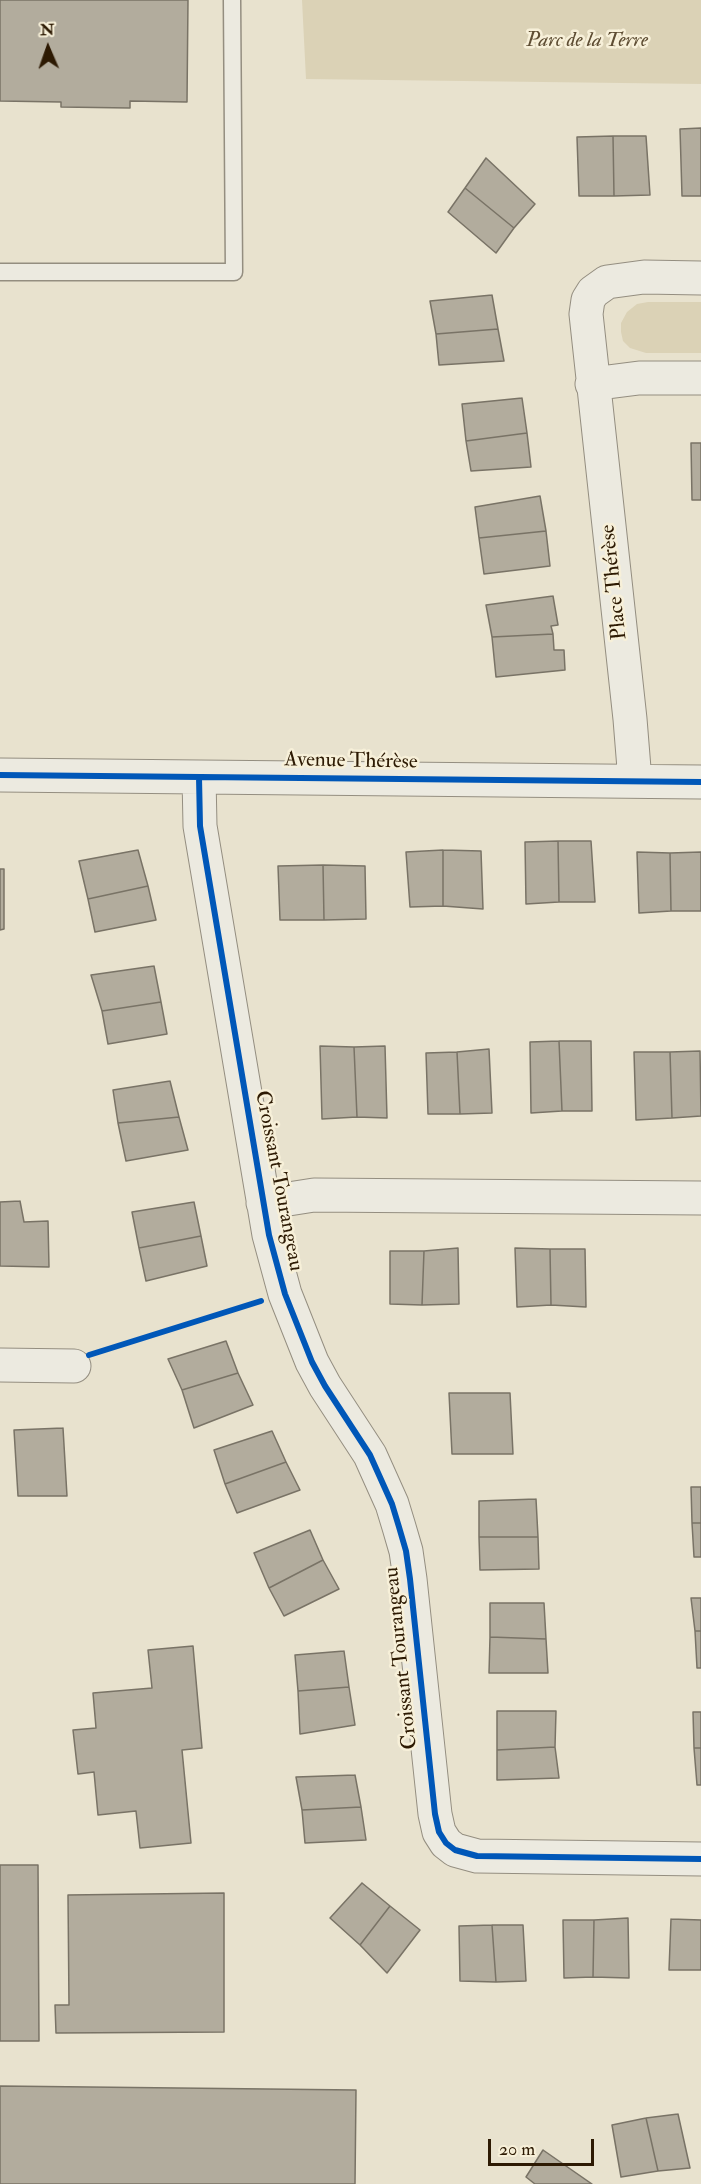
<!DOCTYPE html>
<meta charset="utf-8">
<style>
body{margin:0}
#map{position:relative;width:701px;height:2184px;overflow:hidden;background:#e8e2ce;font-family:"IM FELL Double Pica",serif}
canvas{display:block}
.north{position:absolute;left:18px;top:18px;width:60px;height:60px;-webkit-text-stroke:4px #f7f0d9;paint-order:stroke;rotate:358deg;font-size:16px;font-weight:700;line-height:24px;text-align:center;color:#2d1a03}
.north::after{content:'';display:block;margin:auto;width:21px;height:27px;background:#2d1a03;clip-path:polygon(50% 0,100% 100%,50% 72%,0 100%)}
.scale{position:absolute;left:488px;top:2139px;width:106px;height:27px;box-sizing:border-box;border:3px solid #2d1a03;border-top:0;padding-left:8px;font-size:18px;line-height:21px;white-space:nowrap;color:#2d1a03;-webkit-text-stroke:4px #f7f0d9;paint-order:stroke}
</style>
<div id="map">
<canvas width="701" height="2184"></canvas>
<div class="north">N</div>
<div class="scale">20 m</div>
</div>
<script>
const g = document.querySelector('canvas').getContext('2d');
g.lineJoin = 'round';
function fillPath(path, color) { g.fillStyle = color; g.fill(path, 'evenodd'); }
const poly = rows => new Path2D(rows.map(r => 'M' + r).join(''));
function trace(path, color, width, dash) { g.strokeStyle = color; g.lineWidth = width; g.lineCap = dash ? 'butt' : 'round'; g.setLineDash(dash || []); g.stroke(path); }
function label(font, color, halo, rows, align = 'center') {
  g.font = font + ' "IM FELL Double Pica",serif'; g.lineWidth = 5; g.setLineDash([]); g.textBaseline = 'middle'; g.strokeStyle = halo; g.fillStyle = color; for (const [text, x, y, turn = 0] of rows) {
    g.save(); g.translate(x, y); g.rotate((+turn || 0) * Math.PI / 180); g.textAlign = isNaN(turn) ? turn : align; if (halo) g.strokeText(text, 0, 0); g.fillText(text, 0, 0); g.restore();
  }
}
const green = poly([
 [302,0,701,0,701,84,306,79],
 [648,302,701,302,701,353,646,353,630,348,623,341,621,332,621,323,627,312,637,304]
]);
const building = poly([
 [0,0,188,0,187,102,130,101,130,108,61,107,61,102,0,101,0,0],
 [701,128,701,196,682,196,680,129,701,128],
 [613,136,614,196,579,196,577,137,613,136],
 [613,136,646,136,650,195,614,196,613,136],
 [486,158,535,204,514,228,465,188,486,158],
 [465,188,514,228,496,253,448,212,465,188],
 [492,295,498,329,436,334,430,301,492,295],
 [498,329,504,361,439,365,436,334,498,329],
 [522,398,527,433,466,441,462,404,522,398],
 [527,433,531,467,471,471,466,441,527,433],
 [691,443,701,443,701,500,692,500,691,443],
 [540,496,546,531,479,538,475,507,540,496],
 [546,531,550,566,484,574,479,538,546,531],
 [553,596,558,625,551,626,553,634,492,637,486,605,553,596],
 [553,634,554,650,564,650,565,670,496,677,492,637,553,634],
 [558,841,559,902,526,904,525,842,558,841],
 [558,841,591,841,595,902,559,902,558,841],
 [138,850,148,886,88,899,79,861,138,850],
 [443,850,443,906,410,907,406,852,443,850],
 [443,850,481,851,483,909,443,906,443,850],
 [637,852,670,853,671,911,639,913,637,852],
 [701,852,701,911,671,911,670,853,701,852],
 [323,865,324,920,280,920,278,866,323,865],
 [323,865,365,866,366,919,324,920,323,865],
 [0,869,4,869,4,929,0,930,0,869],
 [148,886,156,920,95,932,88,899,148,886],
 [154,966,161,1002,102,1011,91,975,154,966],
 [161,1002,167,1034,108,1044,102,1011,161,1002],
 [559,1041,562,1111,531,1113,530,1042,559,1041],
 [559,1041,591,1041,592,1111,562,1111,559,1041],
 [320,1046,354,1047,357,1117,322,1119,320,1046],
 [385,1046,387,1118,357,1117,354,1047,385,1046],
 [489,1049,492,1113,460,1114,457,1052,489,1049],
 [700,1051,701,1116,672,1118,670,1052,700,1051],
 [457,1052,460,1114,428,1114,426,1053,457,1052],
 [634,1052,670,1052,672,1118,636,1120,634,1052],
 [170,1081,179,1117,118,1123,113,1090,170,1081],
 [179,1117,188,1150,126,1161,118,1123,179,1117],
 [20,1201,24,1222,48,1221,49,1267,0,1266,0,1202,20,1201],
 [194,1202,201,1236,139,1248,132,1212,194,1202],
 [201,1236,207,1266,146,1281,139,1248,201,1236],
 [458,1248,459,1304,422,1305,424,1251,458,1248],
 [515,1248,550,1249,551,1305,517,1307,515,1248],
 [550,1249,585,1249,586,1307,551,1305,550,1249],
 [390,1251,424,1251,422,1305,390,1304,390,1251],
 [226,1341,238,1373,182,1390,168,1359,226,1341],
 [238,1373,253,1405,194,1428,182,1390,238,1373],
 [449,1393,510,1393,513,1454,452,1454,449,1393],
 [63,1428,67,1496,18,1496,14,1430,63,1428],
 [272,1431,286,1462,225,1484,214,1450,272,1431],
 [286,1462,300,1490,237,1513,225,1484,286,1462],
 [691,1487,701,1487,701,1523,692,1523,691,1487],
 [536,1499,538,1537,479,1537,479,1501,536,1499],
 [692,1523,701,1523,701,1557,694,1557,692,1523],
 [310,1530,323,1560,269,1588,254,1553,310,1530],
 [479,1537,538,1537,539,1569,480,1570,479,1537],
 [323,1560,339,1589,284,1616,269,1588,323,1560],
 [691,1598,701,1598,701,1631,695,1631,691,1598],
 [490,1603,544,1603,546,1639,490,1637,490,1603],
 [695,1631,701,1631,701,1668,697,1668,695,1631],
 [490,1637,546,1639,548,1673,489,1673,490,1637],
 [193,1646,202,1748,182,1750,191,1843,140,1848,136,1811,98,1815,94,1772,78,1774,73,1730,96,1728,93,1693,152,1688,148,1650,193,1646],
 [344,1651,349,1687,298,1691,295,1655,344,1651],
 [349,1687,355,1725,300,1734,298,1691,349,1687],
 [497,1711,556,1711,555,1747,497,1750,497,1711],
 [693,1712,701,1712,701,1748,694,1748,693,1712],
 [555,1747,559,1778,497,1780,497,1750,555,1747],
 [694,1748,701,1748,701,1785,697,1785,694,1748],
 [355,1775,361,1807,302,1810,296,1777,355,1775],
 [361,1807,366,1840,305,1843,302,1810,361,1807],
 [0,1865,38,1865,39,2041,0,2041,0,1865],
 [362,1883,390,1906,360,1945,330,1918,362,1883],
 [224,1893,224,2032,56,2033,55,2005,69,2005,68,1895,224,1893],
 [390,1906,420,1930,387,1973,360,1945,390,1906],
 [628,1918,629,1978,593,1977,594,1920,628,1918],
 [671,1919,701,1920,701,1970,669,1970,671,1919],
 [563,1920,594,1920,593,1977,564,1978,563,1920],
 [492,1925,496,1982,460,1981,459,1926,492,1925],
 [492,1925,523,1925,526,1981,496,1982,492,1925],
 [0,2086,356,2090,355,2184,0,2184,0,2086],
 [678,2114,690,2168,658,2171,646,2118,678,2114],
 [646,2118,658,2171,621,2177,612,2125,646,2118],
 [543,2150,592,2184,535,2184,526,2177,543,2150]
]);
const service = poly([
 [0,272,234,272,232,0]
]);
const minor = poly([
 [592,384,639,378,701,378],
 [0,775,701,782],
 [199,777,200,826,269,1235,285,1294,312,1362,325,1386,370,1455,392,1504,399,1527,406,1551,410,1579,435,1814,439,1832,446,1843,455,1850,477,1856,701,1859],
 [635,781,630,719,586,314,588,300,593,292,607,282,644,277,701,278],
 [263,1203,314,1195,701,1198],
 [0,1365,74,1366]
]);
const cycleway = poly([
 [0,775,701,782],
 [199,777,200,826,269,1235,285,1294,312,1362,325,1386,370,1455,392,1504,399,1527,406,1551,410,1579,435,1814,439,1832,446,1843,455,1850,477,1856,701,1859],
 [89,1355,261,1301]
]);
const parkNames = [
 ["Parc de la Terre",587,41]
];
const streetNames = [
 ["Place Thérèse",615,582,-96],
 ["Avenue Thérèse",351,762,1],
 ["Croissant Tourangeau",278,1181,79],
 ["Croissant Tourangeau",402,1658,-96]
];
fillPath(green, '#dbd2b6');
fillPath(building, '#b2ac9d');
trace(building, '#797366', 1.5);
trace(service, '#948e80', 19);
trace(minor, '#948e80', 35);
trace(service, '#eceae0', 16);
trace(minor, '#eceae0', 33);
trace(cycleway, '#0057b8', 6);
label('italic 21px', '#5e4d33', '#f7f0d9', parkNames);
label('21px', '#2d1a03', '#f7f0d9', streetNames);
</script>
